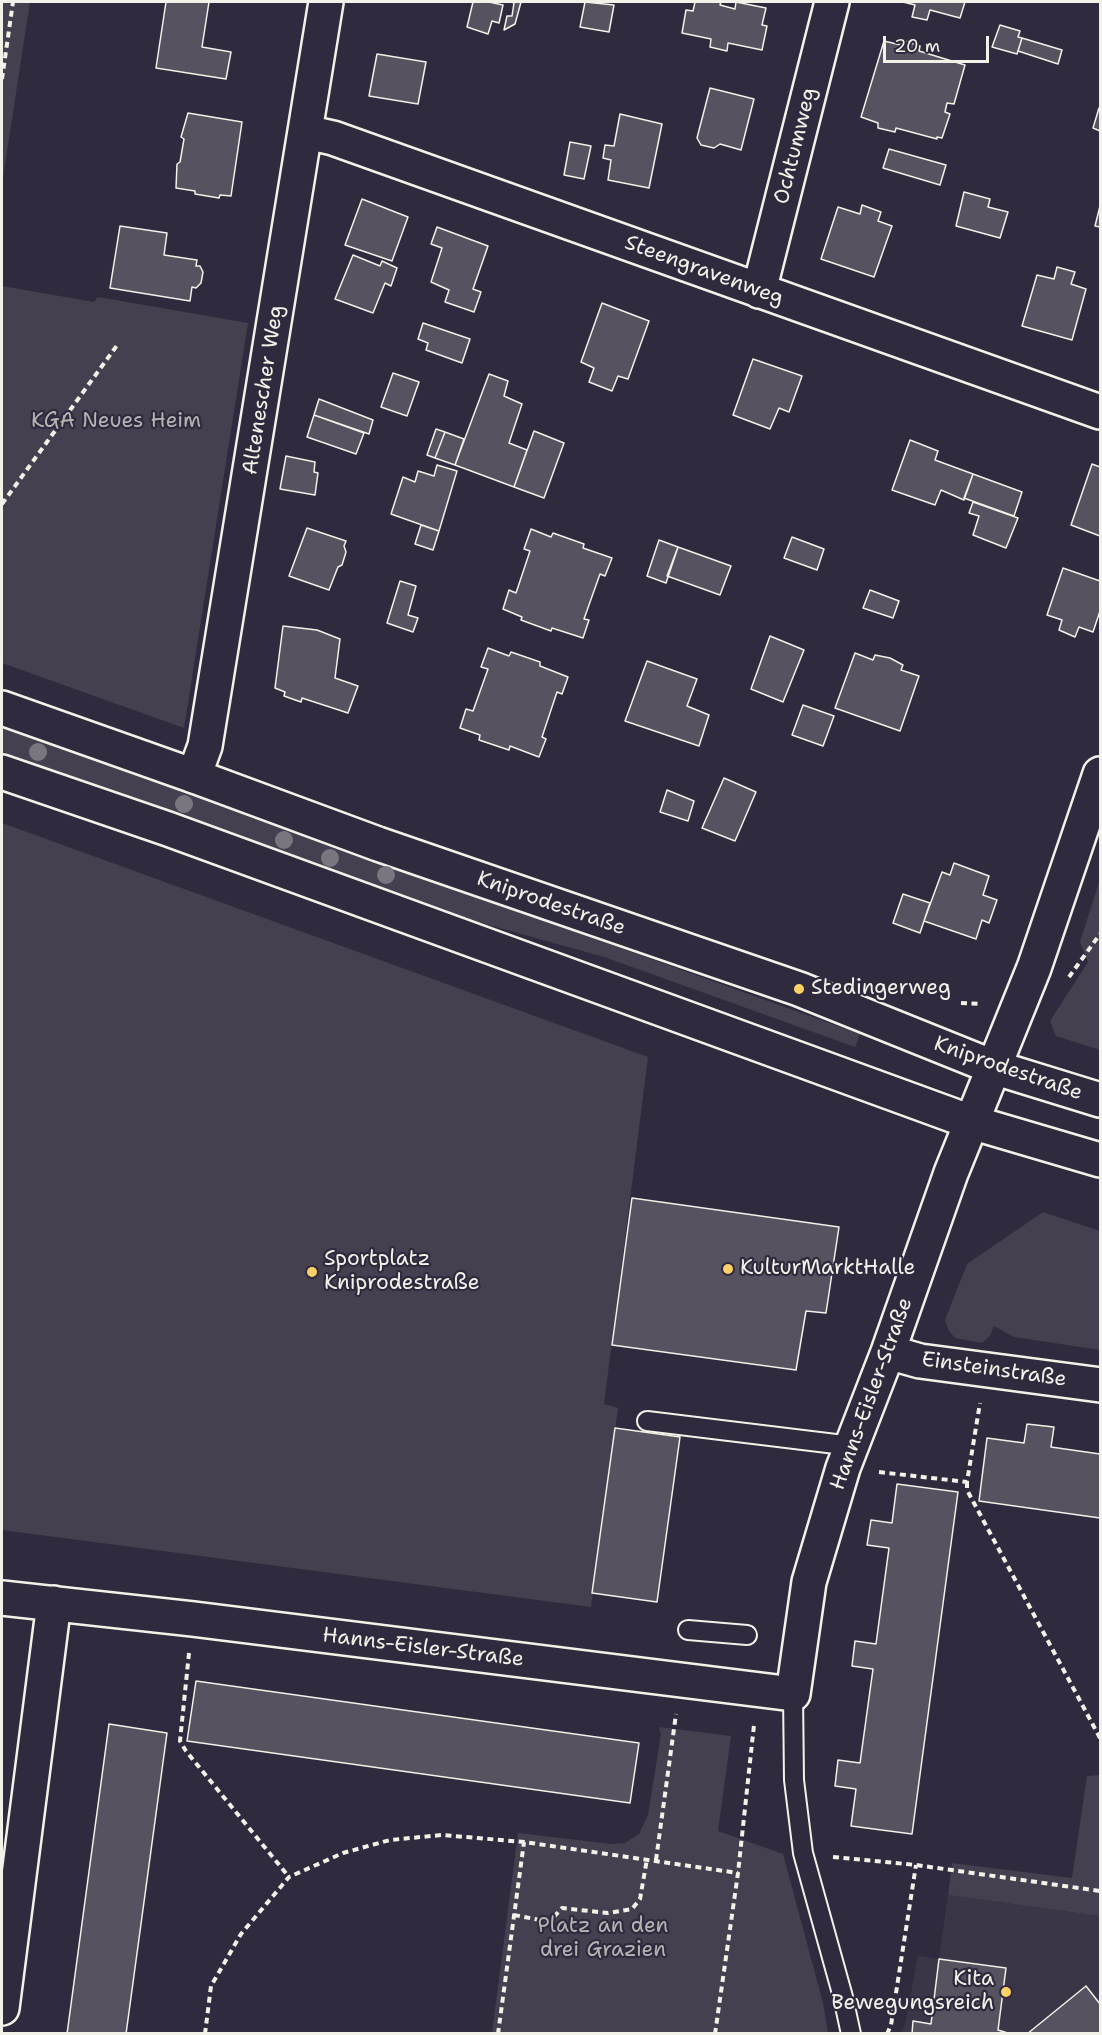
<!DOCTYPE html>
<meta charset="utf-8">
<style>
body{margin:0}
#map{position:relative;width:1102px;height:2035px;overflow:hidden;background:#2f2a3d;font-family:"Shantell Sans",sans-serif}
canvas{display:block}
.frame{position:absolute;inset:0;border:3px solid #f4f1e8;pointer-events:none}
.scale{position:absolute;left:883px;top:36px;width:106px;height:27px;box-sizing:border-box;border:3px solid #f4f1e8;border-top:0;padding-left:8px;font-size:18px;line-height:21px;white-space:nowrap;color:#f4f1e8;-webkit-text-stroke:4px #2f2a3d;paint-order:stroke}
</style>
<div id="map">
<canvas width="1102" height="2035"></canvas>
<div class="frame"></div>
<div class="scale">20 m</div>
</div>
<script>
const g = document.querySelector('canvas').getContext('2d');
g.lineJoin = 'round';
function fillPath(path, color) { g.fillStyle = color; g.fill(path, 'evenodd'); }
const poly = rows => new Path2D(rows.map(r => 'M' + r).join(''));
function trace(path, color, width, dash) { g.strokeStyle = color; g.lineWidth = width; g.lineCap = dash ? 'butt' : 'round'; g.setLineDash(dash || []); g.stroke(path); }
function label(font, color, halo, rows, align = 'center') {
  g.font = font + ' "Shantell Sans",sans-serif'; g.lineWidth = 4.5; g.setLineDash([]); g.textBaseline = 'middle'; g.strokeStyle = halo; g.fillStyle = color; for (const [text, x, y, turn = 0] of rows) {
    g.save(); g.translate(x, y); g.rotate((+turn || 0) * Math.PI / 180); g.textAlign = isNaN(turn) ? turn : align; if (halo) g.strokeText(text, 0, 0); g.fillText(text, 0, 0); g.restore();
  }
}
const built = poly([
 [948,1895,1100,1916,1100,2033,900,2034,905,2025,918,1956,939,1959]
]);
const green = poly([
 [2,2,30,2,2,184],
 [2,286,94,302,98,297,248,323,184,728,2,663],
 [2,726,860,1034,855,1047,604,957,424,907,357,884,2,755],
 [2,823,648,1057,604,1404,618,1408,591,1607,2,1530],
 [1100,879,1100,1050,1056,1036,1050,1021,1088,962,1080,942],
 [1043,1212,1100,1231,1100,1350,1014,1337,994,1326,990,1336,982,1343,955,1338,949,1331,945,1320,967,1264],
 [659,1727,731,1736,718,1831,783,1854,823,2003,828,2033,492,2033,518,1833,611,1844,625,1843,639,1834,648,1815,661,1734],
 [1100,1775,1100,1916,948,1895,952,1863,1072,1878,1087,1776]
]);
const building = poly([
 [166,2,209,2,202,47,231,52,226,79,156,68,166,2],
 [473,2,489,2,503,5,499,23,492,21,488,34,467,27,473,2],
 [511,2,521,2,515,24,504,30,507,16,512,16,514,3,511,2],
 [585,2,614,5,609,32,580,27,585,2],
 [695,2,721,2,720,5,735,9,736,2,766,8,762,25,767,26,762,50,728,43,727,51,710,47,711,39,682,33,686,10,693,11,695,2],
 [903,2,965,2,960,18,930,10,927,20,912,17,915,5,903,2],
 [1000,25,1020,31,1018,37,1022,38,1017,54,992,47,1000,25],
 [1022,38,1062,50,1058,64,1018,51,1022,38],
 [902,40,920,46,919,51,965,65,954,104,947,103,945,112,950,114,942,138,937,137,937,139,896,128,895,132,878,128,878,123,861,117,884,41,901,45,902,40],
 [377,54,426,62,418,104,369,96,377,54],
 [710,88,754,99,741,150,720,144,714,148,701,145,697,138,710,88],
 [1099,108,1100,108,1100,131,1093,128,1099,108],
 [188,113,242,122,231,196,220,195,219,198,195,194,195,191,176,188,177,164,180,162,184,139,181,137,188,113],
 [620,114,662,124,649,188,608,180,611,160,603,158,605,145,614,146,620,114],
 [570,142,591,146,584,179,564,175,570,142],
 [889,149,946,165,940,185,883,168,889,149],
 [964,192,990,199,988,207,1008,212,1000,238,956,226,964,192],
 [362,199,408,217,392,261,345,245,362,199],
 [862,205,881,212,878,221,892,226,874,277,821,259,838,207,860,214,862,205],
 [1100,206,1100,227,1095,226,1100,206],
 [120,226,167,233,164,255,197,260,196,266,200,266,203,272,201,283,196,288,192,287,190,301,110,288,120,226],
 [437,227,488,246,473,289,481,292,474,312,445,302,449,290,431,282,442,248,431,244,437,227],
 [353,255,380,266,382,261,397,268,391,286,385,283,373,313,335,299,353,255],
 [1057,267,1075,272,1071,284,1086,289,1072,340,1022,326,1037,275,1054,279,1057,267],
 [602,303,649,321,628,379,618,376,612,391,589,382,594,368,581,362,602,303],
 [423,323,470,339,462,363,426,350,428,343,418,339,423,323],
 [753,359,802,376,789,412,779,408,770,429,733,415,753,359],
 [393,373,419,382,407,416,381,407,393,373],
 [489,374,508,381,504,396,522,404,509,443,527,450,514,487,455,465,489,374],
 [319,399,373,420,369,434,314,415,319,399],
 [314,415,364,433,356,454,307,437,314,415],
 [436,429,445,432,435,458,427,455,436,429],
 [534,431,564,443,544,498,514,487,534,431],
 [445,432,464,439,455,465,435,458,445,432],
 [910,440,938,451,935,460,973,474,964,500,941,490,935,505,892,490,910,440],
 [286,456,315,462,314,472,318,473,315,495,280,489,286,456],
 [1092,464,1100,467,1100,536,1071,525,1092,464],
 [437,465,457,471,439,531,391,514,403,477,415,482,418,471,434,476,437,465],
 [973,474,1022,492,1014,516,964,498,973,474],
 [973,502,1018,518,1006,548,973,535,979,516,969,513,973,502],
 [421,525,439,531,433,550,415,544,421,525],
 [307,528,346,541,344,546,346,552,342,565,338,567,329,590,289,576,307,528],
 [531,529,551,537,553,533,584,544,583,548,612,558,605,576,600,574,584,619,589,620,583,638,552,628,551,631,521,620,522,617,503,609,509,590,516,593,530,551,524,549,531,529],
 [792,537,824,549,817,570,784,558,792,537],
 [659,540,678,547,666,583,647,576,659,540],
 [678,547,731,566,720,595,667,576,678,547],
 [1063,568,1100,581,1100,611,1093,632,1079,627,1075,637,1059,630,1062,620,1047,615,1063,568],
 [400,581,416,586,408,615,418,618,413,632,387,623,400,581],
 [870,590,899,601,893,618,863,608,870,590],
 [283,626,317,630,340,639,335,678,358,686,348,713,302,698,301,702,284,696,285,692,275,688,283,626],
 [770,636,804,650,783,702,751,689,770,636],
 [488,648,509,656,511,652,540,662,540,666,568,677,562,694,557,692,542,737,546,739,539,757,510,746,509,750,479,740,480,735,460,728,466,709,473,711,488,669,481,667,488,648],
 [855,653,873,660,875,655,890,658,903,665,901,670,919,676,900,731,835,708,855,653],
 [647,661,697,679,687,706,709,715,699,746,625,721,647,661],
 [803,705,834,716,823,746,792,735,803,705],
 [724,778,756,792,735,841,702,828,724,778],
 [667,790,694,801,688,821,660,812,667,790],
 [954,863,989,876,983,895,997,900,989,923,982,920,976,939,924,921,942,872,950,875,954,863],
 [903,894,930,903,920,933,893,923,903,894],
 [632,1198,839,1227,826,1313,806,1311,796,1370,612,1345,632,1198],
 [1027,1424,1054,1427,1051,1447,1100,1454,1100,1518,979,1501,987,1438,1024,1443,1027,1424],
 [615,1428,680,1437,657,1602,592,1593,615,1428],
 [897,1484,958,1492,912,1834,851,1826,856,1789,835,1786,838,1760,860,1763,873,1669,852,1666,855,1641,876,1644,889,1548,867,1545,871,1520,892,1523,897,1484],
 [196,1681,639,1743,630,1803,187,1741,196,1681],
 [109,1724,167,1733,126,2034,67,2034,109,1724],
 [939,1959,1006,1968,998,2030,1011,2034,912,2034,913,2021,931,2024,939,1959],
 [1086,1986,1100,2004,1100,2034,1027,2034,1086,1986]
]);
const path = poly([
 [2,79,13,2],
 [2,504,118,344],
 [1069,977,1100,934],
 [961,1003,981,1004],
 [879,1472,967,1482,980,1403],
 [967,1482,967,1490,1100,1738],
 [189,1653,180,1741,186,1751,289,1877],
 [833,1857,916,1865,1100,1891],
 [656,1860,676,1714],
 [514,1915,545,1921,552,1919,562,1908,608,1913,632,1909,640,1899,647,1859],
 [205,2034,211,1986,241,1934,289,1877,343,1853,390,1840,442,1835,524,1842,738,1873],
 [498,2034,524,1842],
 [715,2034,738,1873,754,1725],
 [887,2034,891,2025,916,1865]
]);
const service = poly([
 [647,1421,852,1446],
 [688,1630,747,1635],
 [793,1694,794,1780,803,1853,843,1997,851,2034]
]);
const minor = poly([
 [306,132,333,138,1100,412],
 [759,291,832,2],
 [194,776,205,746,326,2],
 [888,1352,920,1361,1100,1385],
 [2,1598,193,1619,793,1694,809,1582,843,1468,888,1352,951,1173,1034,968,1100,774],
 [2,2008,54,1603]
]);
const secondary = poly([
 [2,708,194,776,378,844,799,989,993,1067,1100,1100],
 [2,772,168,829,971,1122,1100,1160]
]);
const trees = [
 [38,752],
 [184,804],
 [284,840],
 [330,858],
 [386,875]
];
const markers = [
 [799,989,6,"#ffd166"],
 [728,1269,6,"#ffd166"],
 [312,1272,6,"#ffd166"],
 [1006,1992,6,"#ffd166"]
];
const streetNames = [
 ["Ochtumweg",796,146,-76],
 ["Steengravenweg",704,271,20],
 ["Altenescher Weg",264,390,-81],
 ["Kniprodestraße",551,904,19],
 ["Kniprodestraße",1008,1069,19],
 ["Einsteinstraße",994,1370,8],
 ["Hanns-Eisler-Straße",872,1394,-70],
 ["Hanns-Eisler-Straße",423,1648,7]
];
const parkNames = [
 ["KGA Neues Heim",116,422],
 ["Platz an den",603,1927],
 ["drei Grazien",603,1951]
];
const poiNames = [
 ["Stedingerweg",811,989],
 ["Sportplatz",324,1260],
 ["Kniprodestraße",324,1284],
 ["KulturMarktHalle",740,1269],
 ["Kita",994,1980,"right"],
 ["Bewegungsreich",994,2004,"right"]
];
fillPath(built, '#3b3647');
fillPath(green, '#454050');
fillPath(building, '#56525f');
trace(building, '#f4f1e8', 1.5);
trace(service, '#f4f1e8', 22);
trace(minor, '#f4f1e8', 38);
trace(secondary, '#f4f1e8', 38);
trace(path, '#f4f1e8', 4, [6, 4.5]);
trace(service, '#2f2a3d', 18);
trace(minor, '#2f2a3d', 33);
trace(secondary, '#2f2a3d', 33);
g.fillStyle = '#7a757e';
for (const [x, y] of trees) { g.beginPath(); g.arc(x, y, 9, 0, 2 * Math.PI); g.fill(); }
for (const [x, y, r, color] of markers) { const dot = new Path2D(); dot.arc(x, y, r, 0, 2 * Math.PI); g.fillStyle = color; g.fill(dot); trace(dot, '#2f2a3d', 2); }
label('21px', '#f4f1e8', '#2f2a3d', streetNames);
label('21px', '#b7b3b3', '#2f2a3d', parkNames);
label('21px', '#f4f1e8', '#2f2a3d', poiNames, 'left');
</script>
